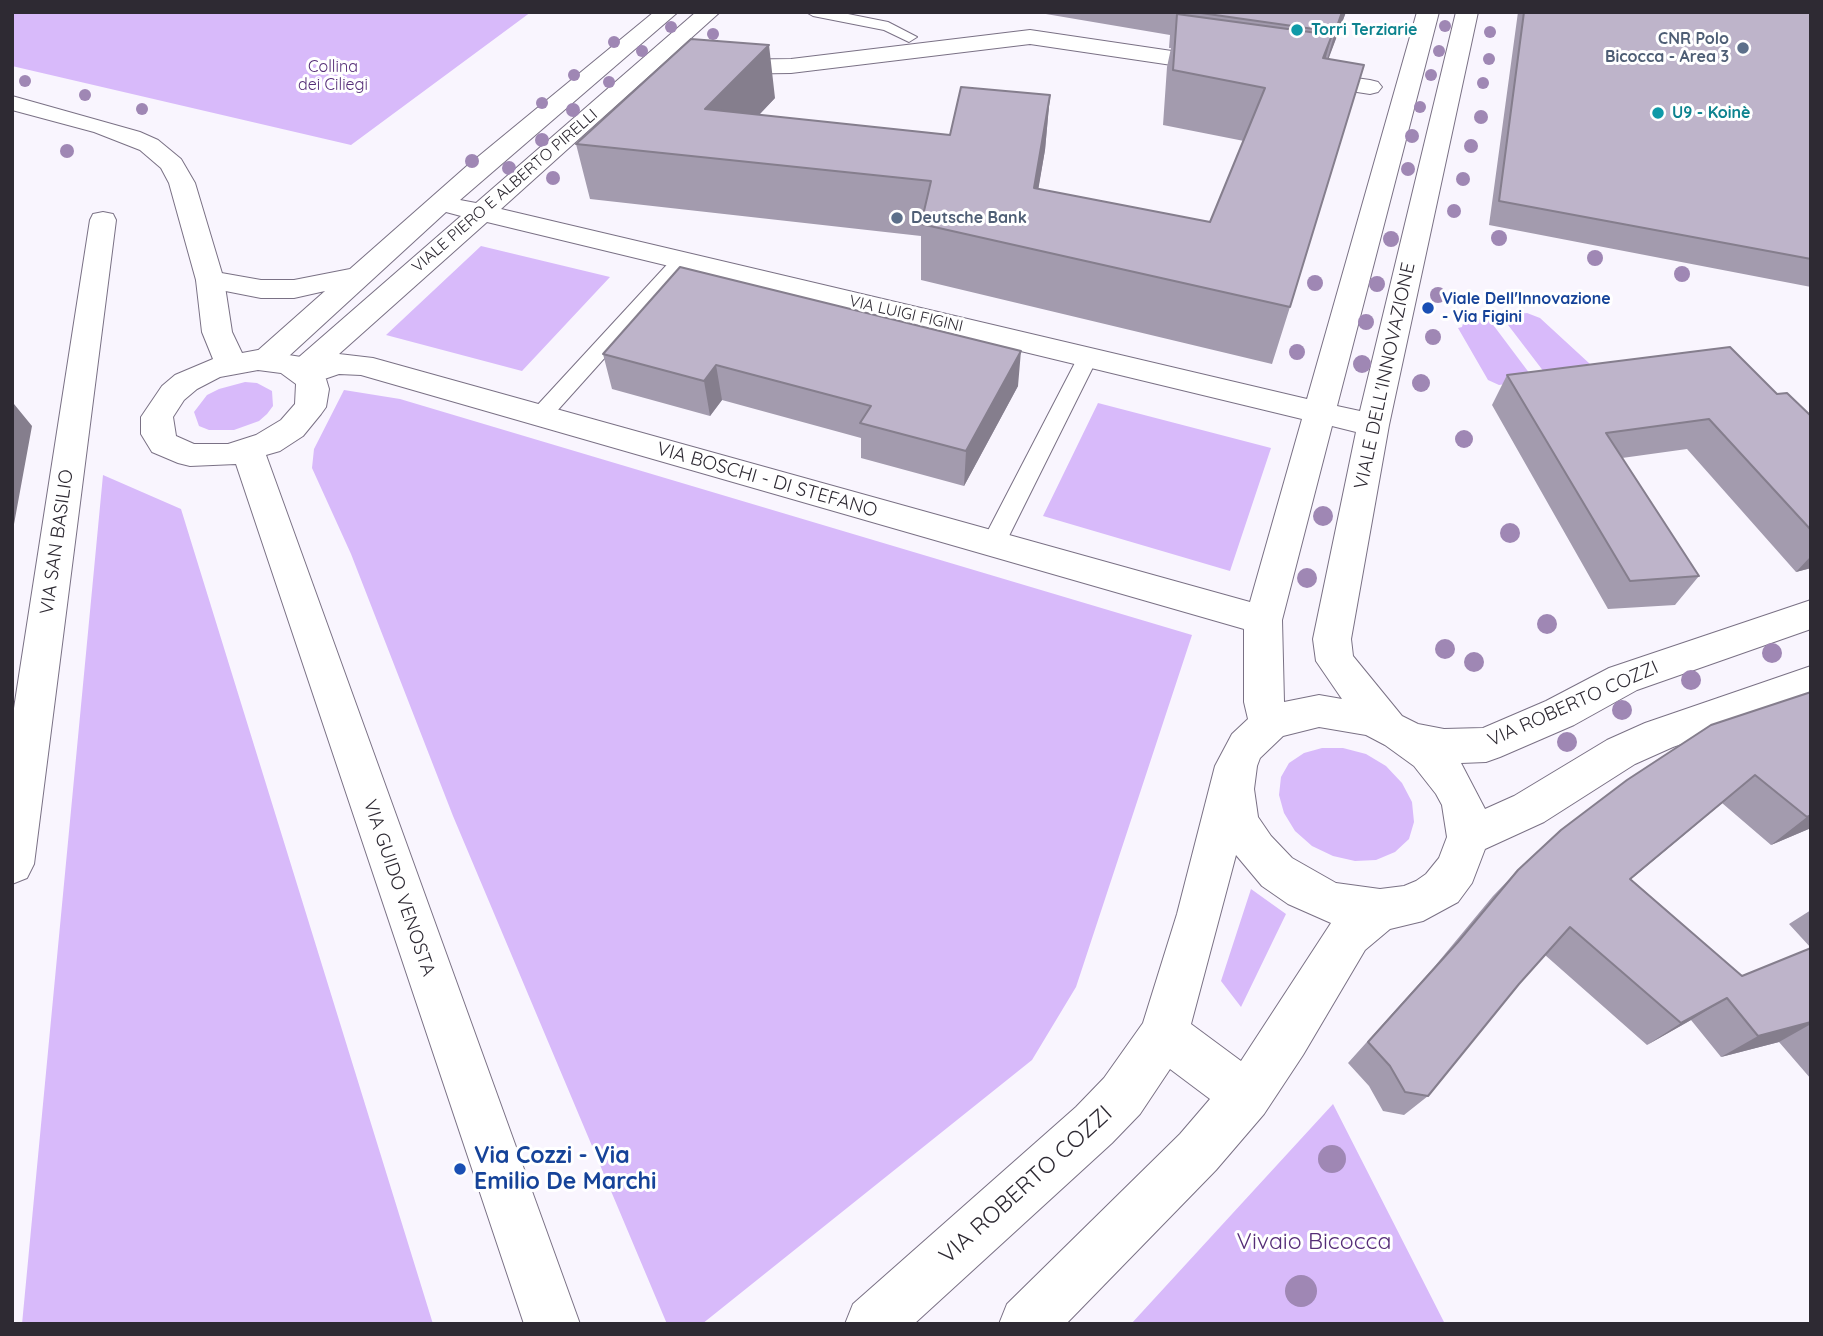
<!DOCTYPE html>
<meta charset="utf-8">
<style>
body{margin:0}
#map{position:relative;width:1823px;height:1336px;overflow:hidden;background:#f9f5fe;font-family:Quicksand,sans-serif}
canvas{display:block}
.frame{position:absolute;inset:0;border:14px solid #2e2a33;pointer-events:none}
</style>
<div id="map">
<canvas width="1823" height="1336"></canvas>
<div class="frame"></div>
</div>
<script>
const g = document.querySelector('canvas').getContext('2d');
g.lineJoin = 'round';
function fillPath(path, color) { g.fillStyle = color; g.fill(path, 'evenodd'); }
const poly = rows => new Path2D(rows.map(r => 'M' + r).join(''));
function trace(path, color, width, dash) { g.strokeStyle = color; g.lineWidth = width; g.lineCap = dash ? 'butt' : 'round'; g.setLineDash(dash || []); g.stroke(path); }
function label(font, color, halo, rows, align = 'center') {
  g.font = font + ' Quicksand,sans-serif'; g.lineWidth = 6; g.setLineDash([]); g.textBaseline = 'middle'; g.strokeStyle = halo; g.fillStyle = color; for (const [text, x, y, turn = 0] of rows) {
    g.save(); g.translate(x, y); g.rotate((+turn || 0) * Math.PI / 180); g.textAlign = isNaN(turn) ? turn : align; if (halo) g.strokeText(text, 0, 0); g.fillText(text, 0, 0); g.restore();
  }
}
const green = poly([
 [12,12,531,12,351,145,12,66],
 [481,246,610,277,522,371,386,335],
 [1527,313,1540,318,1590,364,1544,372,1505,321,1510,320,1510,315],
 [1478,319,1491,322,1530,374,1528,381,1499,385,1488,380,1458,328,1462,327,1464,320],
 [245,382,257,383,272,391,273,406,267,414,259,421,234,430,209,430,199,426,194,412,207,395,219,389],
 [344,390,400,399,1192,635,1076,987,1032,1060,702,1324,667,1324,453,816,351,554,312,468,314,449],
 [1098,403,1271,448,1230,571,1043,516],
 [103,475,181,509,433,1324,22,1324],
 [1322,748,1343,748,1366,754,1386,766,1402,783,1412,802,1414,822,1409,839,1395,852,1376,860,1355,861,1333,856,1312,846,1295,831,1284,813,1279,795,1281,777,1289,763,1304,753],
 [1251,889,1286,914,1241,1007,1221,981],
 [1333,1104,1445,1324,1131,1324]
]);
const service = poly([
 [806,12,838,12,888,22,917,37,909,42,884,30,813,16,806,12],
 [681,255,688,257,691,261,688,265,548,421,540,423,532,421,529,416,532,411,674,257,681,255],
 [1088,350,1095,352,1098,357,1005,544,1002,550,993,553,984,550,981,544,1078,357,1081,352,1088,350]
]);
const pedestrian = poly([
 [1030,30,1219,58,1227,60,1230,65,1227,70,1219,72,1030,44,791,73,720,74,712,72,709,67,712,62,720,60,791,59,1030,30],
 [1306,71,1370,80,1378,82,1382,87,1378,92,1370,94,1298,83,1294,78,1298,73,1306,71]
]);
const minor = poly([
 [654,12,678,12,460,200,476,203,696,12,720,12,501,209,1307,399,1417,12,1439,12,1337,406,1360,411,1456,12,1478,12,1389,425,1351,639,1353,656,1402,716,1418,724,1444,729,1483,728,1546,701,1609,668,1811,600,1811,629,1637,690,1574,725,1500,757,1486,762,1461,763,1485,809,1514,796,1607,740,1645,723,1811,666,1811,698,1673,747,1635,764,1544,822,1485,849,1472,883,1458,902,1423,921,1390,929,1365,950,1303,1055,1264,1114,1216,1170,1066,1324,999,1324,1007,1304,1180,1134,1210,1099,1170,1069,1140,1114,1112,1143,914,1324,845,1324,853,1304,1076,1107,1104,1078,1143,1023,1177,914,1215,766,1232,734,1248,719,1244,702,1244,629,361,375,339,374,307,385,291,378,287,371,291,364,461,216,446,212,277,367,266,370,255,367,251,360,255,353,325,291,294,298,261,298,200,286,196,280,200,274,210,271,261,280,294,280,350,269,468,165,654,12],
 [487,222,1302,419,1250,602,373,358,339,354,487,222],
 [1332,426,1356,432,1313,639,1316,661,1342,699,1319,695,1284,702,1282,620,1332,426],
 [1319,727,1366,735,1385,745,1414,766,1436,794,1442,805,1447,837,1439,858,1426,874,1416,881,1404,886,1380,889,1336,883,1292,858,1271,836,1258,817,1254,789,1257,766,1260,758,1283,736,1319,727],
 [1236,855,1262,886,1288,904,1331,923,1241,1061,1191,1024,1236,855],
 [103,212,113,214,116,220,34,864,27,878,12,884,12,721,90,220,93,214,103,212]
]);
const tertiary = poly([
 [12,96,140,132,158,140,181,159,195,183,224,280,232,332,242,353,258,350,301,357,321,372,326,379,329,389,326,407,321,414,303,436,280,451,266,455,580,1324,524,1324,236,464,190,466,178,463,152,452,141,434,141,417,162,386,175,375,213,359,202,332,196,280,169,183,161,168,140,150,94,132,12,110,12,96],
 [258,370,281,373,296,384,295,404,281,420,256,435,228,444,194,444,176,436,173,417,184,400,197,389,220,377,258,370]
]);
const trees = [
 [1445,26,6],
 [671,27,6],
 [1490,32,6],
 [713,34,6],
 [614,42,6],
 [642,51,6],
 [1439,51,6],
 [1489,59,6],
 [574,75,6],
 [1431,75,6],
 [25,81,6],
 [609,82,6],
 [1483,83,6],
 [85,95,6],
 [542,103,6],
 [1420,107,6],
 [142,109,6],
 [573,110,7],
 [1481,117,7],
 [1412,136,7],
 [542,140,7],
 [1471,146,7],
 [67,151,7],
 [472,161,7],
 [509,168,7],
 [1408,169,7],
 [553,178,7],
 [1463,179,7],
 [1454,211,7],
 [1499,238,8],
 [1391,239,8],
 [1595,258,8],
 [1682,274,8],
 [1315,283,8],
 [1377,284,8],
 [1438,295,8],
 [1366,322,8],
 [1433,337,8],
 [1297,352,8],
 [1362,364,9],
 [1421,383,9],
 [1464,439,9],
 [1323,516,10],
 [1510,533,10],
 [1307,578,10],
 [1547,624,10],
 [1445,649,10],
 [1772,653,10],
 [1474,662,10],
 [1691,680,10],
 [1622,710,10],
 [1567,742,10],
 [1332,1159,14],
 [1301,1291,16]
];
const wall = poly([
 [1034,12,1346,12,1328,59,1290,307,1272,364,921,280,921,236,590,199,576,144,775,98,759,115,950,135,1050,95,1045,150,1038,189,1210,222,1244,141,1163,125,1167,67,1171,48,1169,48,1170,35],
 [1518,12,1811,12,1811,287,1489,225],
 [603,354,1018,386,964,486,861,458,861,438,722,400,710,416,612,389],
 [1507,375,1777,394,1811,416,1811,568,1796,572,1687,449,1622,458,1699,576,1675,605,1608,609,1492,405],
 [1811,692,1811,828,1771,845,1722,803,1631,879,1742,976,1811,948,1811,1079,1779,1042,1721,1057,1691,1020,1647,1045,1545,955,1519,984,1428,1096,1404,1115,1383,1111,1369,1086,1348,1063,1435,966,1493,896,1518,870],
 [1811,910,1811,948,1789,924]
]);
const shadedWall = poly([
 [1342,12,1346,12,1324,71,1335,32],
 [1332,35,1317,89,1323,58],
 [769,45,775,98,718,158,705,109],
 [1050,95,1045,150,1029,244,1034,188],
 [1021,351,1018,386,964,486,966,451],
 [716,365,722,400,710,416,704,381],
 [14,404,32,426,12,535,12,413],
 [1811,556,1811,568,1796,572],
 [1755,775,1722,803,1600,905,1630,879],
 [1811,815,1811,828,1771,845,1807,817],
 [1727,998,1691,1020,1647,1045,1681,1023],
 [1811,1022,1811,1024,1779,1042,1721,1057,1758,1036]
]);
const building = poly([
 [1194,12,1342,12,1335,32,1194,12],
 [1524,12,1811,12,1811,259,1499,201,1524,12],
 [1177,14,1332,35,1323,58,1364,65,1290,307,921,224,931,181,576,144,691,39,769,45,705,109,950,135,961,87,1050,95,1034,188,1210,222,1265,88,1173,70,1177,14],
 [680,267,1021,351,966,451,860,423,871,406,716,365,704,381,603,354,680,267],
 [1730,347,1777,394,1787,393,1811,416,1811,530,1709,419,1606,433,1699,576,1630,581,1507,375,1730,347],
 [1811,692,1811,815,1807,817,1755,775,1630,879,1742,976,1811,948,1811,1022,1758,1036,1727,998,1681,1023,1570,927,1519,984,1428,1096,1405,1092,1390,1066,1368,1042,1458,942,1518,870,1561,830,1627,780,1711,725,1811,692]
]);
const markers = [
 [1297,30,7,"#0f9aa8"],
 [1743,48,7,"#5c6f8a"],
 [1658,113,7,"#0f9aa8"],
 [897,218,7,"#5c6f8a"],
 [1428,308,7,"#1a4fb4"],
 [460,1169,7,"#1a4fb4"]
];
const farCulturenames = [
 ["Torri Terziarie",1311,30],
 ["U9 - Koinè",1672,113]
];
const farServicenames = [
 ["CNR Polo",1729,39],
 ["Bicocca - Area 3",1729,57],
 ["Deutsche Bank",911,218,"left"]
];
const farParknames = [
 ["Collina",333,67],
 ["dei Ciliegi",333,85]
];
const farStreetnames = [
 ["VIALE PIERO E ALBERTO PIRELLI",505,191,-41],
 ["VIA LUIGI FIGINI",906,314,13]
];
const farTransitnames = [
 ["Viale Dell'Innovazione",1442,299],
 ["- Via Figini",1442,317]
];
const streetNames = [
 ["VIALE DELL'INNOVAZIONE",1385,376,-78],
 ["VIA BOSCHI - DI STEFANO",767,480,16],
 ["VIA SAN BASILIO",57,542,-82],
 ["VIA ROBERTO COZZI",1573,704,-24],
 ["VIA GUIDO VENOSTA",399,888,71]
];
const nearTransitnames = [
 ["Via Cozzi - Via",474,1156],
 ["Emilio De Marchi",474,1182]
];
const nearStreetnames = [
 ["VIA ROBERTO COZZI",1026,1185,-42]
];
const nearParknames = [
 ["Vivaio Bicocca",1314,1242]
];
fillPath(green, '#d8bafa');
trace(service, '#7a7185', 2);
trace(pedestrian, '#7a7185', 2);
trace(minor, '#7a7185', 2);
trace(tertiary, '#7a7185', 2);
fillPath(service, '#fff');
fillPath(pedestrian, '#fff');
fillPath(minor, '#fff');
fillPath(tertiary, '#fff');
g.fillStyle = '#9f87b4';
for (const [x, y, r] of trees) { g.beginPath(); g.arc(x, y, r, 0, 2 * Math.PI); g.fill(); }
fillPath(wall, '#a39bae');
fillPath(shadedWall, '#857e8d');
fillPath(building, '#beb4ca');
trace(building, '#857e8d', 2);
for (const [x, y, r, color] of markers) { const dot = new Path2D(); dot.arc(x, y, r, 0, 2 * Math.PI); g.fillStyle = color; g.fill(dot); trace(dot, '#fff', 2.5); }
label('bold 16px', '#0d838f', '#fff', farCulturenames, 'left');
label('bold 16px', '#4e5e75', '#fff', farServicenames, 'right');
label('16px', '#552d77', '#fff', farParknames);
label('16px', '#2e2a33', '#fff', farStreetnames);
label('bold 16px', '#164399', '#fff', farTransitnames, 'left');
label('19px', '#2e2a33', '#fff', streetNames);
label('bold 23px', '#164399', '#fff', nearTransitnames, 'left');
label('23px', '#2e2a33', '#fff', nearStreetnames);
label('23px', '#552d77', '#fff', nearParknames);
</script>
